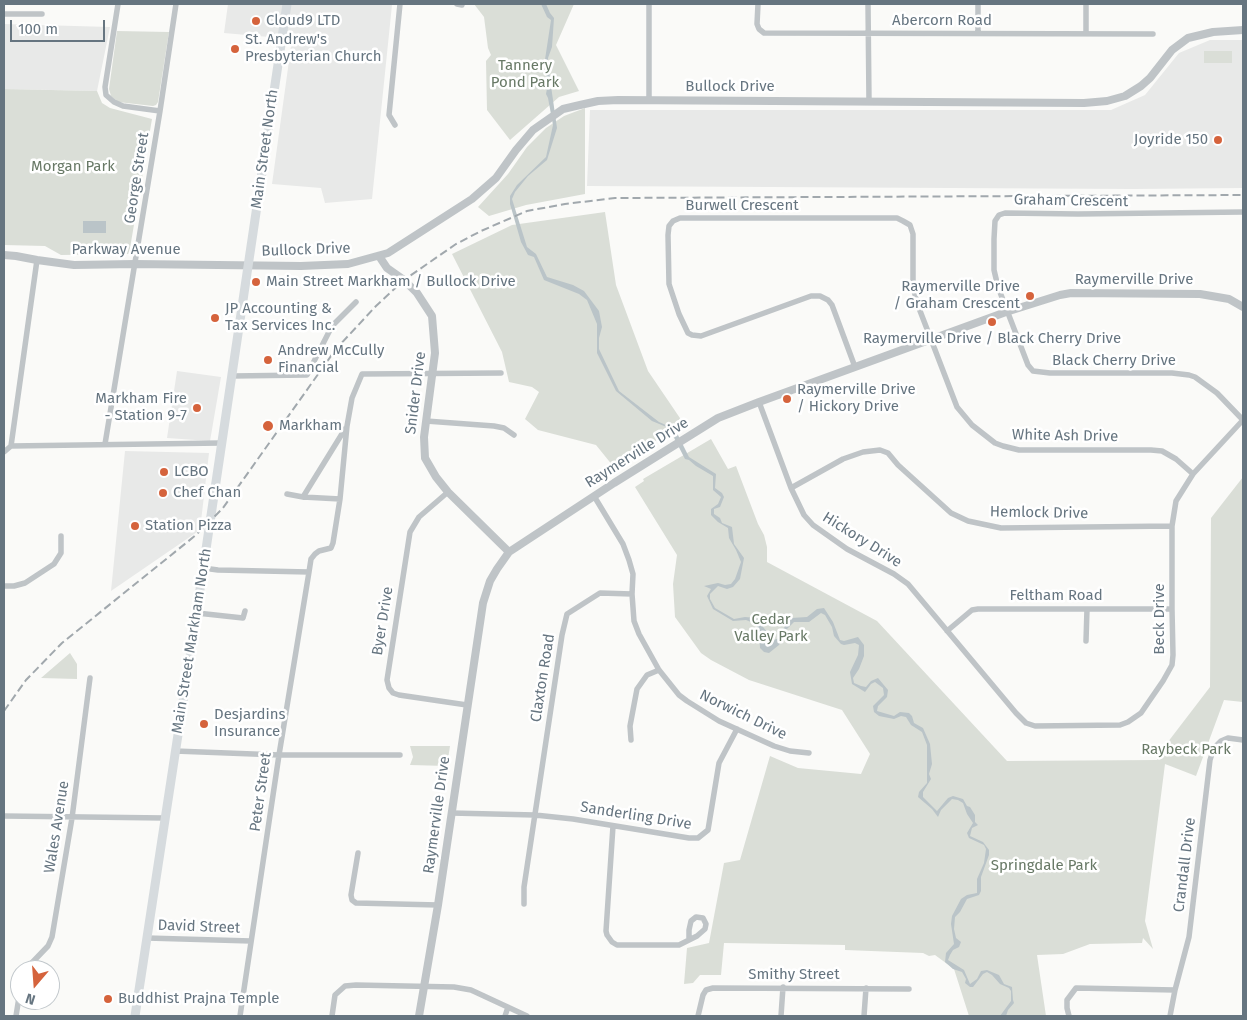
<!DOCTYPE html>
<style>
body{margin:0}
#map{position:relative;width:1247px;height:1020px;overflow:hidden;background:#fafaf8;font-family:"Fira Sans",sans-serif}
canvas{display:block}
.frame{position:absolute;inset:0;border:5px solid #667580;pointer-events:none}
.north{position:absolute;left:10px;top:960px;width:50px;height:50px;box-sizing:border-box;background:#fff;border:1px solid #c2c8cc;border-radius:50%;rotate:198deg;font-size:14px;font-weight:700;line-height:20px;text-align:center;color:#667580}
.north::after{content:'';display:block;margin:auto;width:18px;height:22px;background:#d5633c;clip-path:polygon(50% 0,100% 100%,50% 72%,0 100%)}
.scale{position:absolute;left:10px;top:20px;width:95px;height:22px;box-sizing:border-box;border:2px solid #667580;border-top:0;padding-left:6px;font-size:15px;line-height:18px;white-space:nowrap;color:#667580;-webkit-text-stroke:4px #fff;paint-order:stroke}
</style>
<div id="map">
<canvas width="1247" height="1020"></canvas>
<div class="frame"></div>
<div class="north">N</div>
<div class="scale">100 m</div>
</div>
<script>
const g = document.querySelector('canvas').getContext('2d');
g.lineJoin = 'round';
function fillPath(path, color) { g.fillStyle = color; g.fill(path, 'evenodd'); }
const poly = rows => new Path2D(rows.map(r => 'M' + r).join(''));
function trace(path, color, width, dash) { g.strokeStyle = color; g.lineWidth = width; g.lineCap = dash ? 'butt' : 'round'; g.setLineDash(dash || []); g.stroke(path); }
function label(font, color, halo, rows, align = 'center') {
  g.font = font + ' "Fira Sans",sans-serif'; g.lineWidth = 5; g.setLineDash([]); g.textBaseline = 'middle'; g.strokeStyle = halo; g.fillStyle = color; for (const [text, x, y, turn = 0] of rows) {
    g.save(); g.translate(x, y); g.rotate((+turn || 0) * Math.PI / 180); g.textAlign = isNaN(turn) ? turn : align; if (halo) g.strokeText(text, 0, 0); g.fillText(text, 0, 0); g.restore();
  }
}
const built = poly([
 [228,4,392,5,372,199,325,203,321,188,272,184,292,39,224,33],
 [4,24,110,27,97,91,4,89],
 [1210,40,1243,40,1243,188,1133,189,587,186,590,110,1111,110,1145,95,1179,53],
 [177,371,221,377,210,441,167,438],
 [125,451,209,453,200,530,111,591]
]);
const green = poly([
 [474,4,574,4,556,45,579,91,559,97,510,140,487,110,486,61,491,55,488,48,484,17],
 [117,31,169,32,158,102,156,105,153,106,118,102,111,96,109,89],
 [1204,51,1232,51,1232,63,1204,63],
 [4,89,97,91,102,103,110,108,152,119,129,254,61,255,45,246,4,245],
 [585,108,585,194,526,205,489,216,478,207,508,174,527,147,546,128,564,116],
 [605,212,616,285,648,371,684,424,613,466,596,445,538,430,525,419,539,392,532,387,509,382,502,352,452,254,512,225],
 [711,439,728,469,736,466,758,524,764,535,767,547,767,562,877,621,1007,761,1157,760,1161,751,1210,687,1211,518,1243,477,1243,702,1224,700,1196,776,1165,764,1145,921,1153,949,1143,938,1142,943,1090,944,1063,954,1037,955,1046,1016,969,1016,954,969,935,955,929,956,923,953,845,950,845,945,724,943,721,975,700,975,693,983,684,984,687,948,709,943,724,863,740,860,770,756,798,768,861,774,870,754,842,710,749,680,711,660,701,653,675,617,673,584,677,555,635,487,644,481,643,479],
 [70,653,77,664,77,679,41,678],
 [410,746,450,746,447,766,410,765,413,757]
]);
const water = poly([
 [541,4,546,4,550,13,554,18,552,47,548,58,548,65,557,128,547,160,528,176,515,192,512,199,527,247,536,254,547,277,573,285,584,291,599,311,602,327,599,338,599,349,619,391,659,422,675,429,689,457,716,474,715,488,722,493,724,497,720,507,714,509,714,514,720,518,722,523,732,527,734,544,744,558,740,579,733,587,727,589,718,586,710,594,710,599,715,608,734,619,745,617,756,618,767,632,766,640,771,641,779,638,785,626,791,618,807,617,817,609,824,608,833,622,840,640,844,641,858,637,864,645,864,656,859,669,853,678,854,683,861,686,866,687,871,681,878,678,888,690,887,697,878,706,877,711,894,716,900,712,909,713,912,716,914,723,923,728,930,744,932,764,929,774,931,779,923,792,923,797,937,811,948,798,953,796,963,799,967,806,970,807,975,815,975,822,978,825,972,828,970,836,983,842,989,850,989,855,981,877,981,891,979,895,967,899,960,912,955,917,954,929,956,938,961,942,959,947,953,950,950,955,948,960,964,970,970,984,977,979,981,971,987,970,999,975,1004,984,1012,987,1013,1000,1014,1003,1008,1010,1006,1016,1000,1016,1011,1001,1011,991,1009,988,1000,984,992,975,987,972,983,974,973,987,970,987,965,983,966,979,962,972,953,969,945,962,946,953,954,944,951,924,952,916,961,899,967,895,977,893,977,879,984,863,986,849,984,845,969,838,967,833,973,823,967,814,963,803,958,800,952,799,941,810,938,817,932,809,918,797,919,792,927,783,927,745,922,732,911,725,906,717,901,716,894,719,879,716,874,712,873,706,884,695,883,688,875,682,871,684,865,692,852,684,850,672,858,655,859,645,855,643,844,645,841,644,834,636,832,627,825,615,821,613,809,622,794,622,786,630,779,645,769,653,764,652,760,648,759,632,756,624,746,620,733,621,713,609,707,596,711,589,704,586,718,583,725,585,731,584,735,579,741,562,736,550,729,538,728,528,718,522,711,515,711,509,718,504,721,497,713,490,713,476,696,466,689,460,685,459,669,428,652,421,616,391,597,353,597,324,587,300,579,294,544,280,534,257,528,255,521,242,510,204,510,196,517,185,546,157,553,125,548,98,546,94,548,83,544,66,551,20,547,17],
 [83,221,106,221,106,233,83,233]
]);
const minor = poly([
 [118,4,105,87,106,95,114,102,123,106,160,111],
 [457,4,462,5],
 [758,4,757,24,759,29,764,33,1153,34],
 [868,4,869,101],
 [4,14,42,14],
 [978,33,978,4],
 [1086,34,1086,4],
 [649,101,649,4],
 [395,125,389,115,400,4],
 [855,367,832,305,828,300,820,296,811,296,701,336,692,335,688,333,679,314,669,284,668,235,669,226,673,221,680,218,897,218,903,221,910,225,913,234,913,286,917,303,957,407,972,425,995,443,1003,446,1019,450,1151,450,1162,451,1176,459,1193,474],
 [232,376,307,375,332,326,356,302],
 [759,402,791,488,804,515,813,525,847,549,894,574,908,584,1016,713,1026,723,1035,726,1120,725,1128,722,1141,713,1163,681,1172,665,1173,655,1172,609,1172,526,1176,501,1193,474,1243,420],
 [1243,420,1217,393,1195,377,1189,375,1172,373,1050,373,1033,371,1028,365,998,287,994,270,994,239,995,221,999,215,1005,213,1078,214,1243,212],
 [426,421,494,426,504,428,514,435],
 [105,444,160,111,176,4],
 [11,446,37,260],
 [4,452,11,446,221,443],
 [791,488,843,459,863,452,880,450,888,453,898,465,951,513,968,521,1001,528,1172,526],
 [448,492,419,517,410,532,387,680,389,688,393,693,399,695,467,705],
 [287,494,303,497,340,499],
 [594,496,623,544,629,560,633,574,632,594,634,621,639,634,659,670,679,695,687,701,719,721,774,746,790,751,809,753],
 [303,497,345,429],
 [203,568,218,570,309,572],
 [4,586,14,586,25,583,54,564,61,553,61,536],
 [197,613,243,618,245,611],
 [947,631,972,610,978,609,1172,609],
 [1086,641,1087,609],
 [631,740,630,726,637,689,647,675,659,670],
 [175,751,279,755,400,755],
 [451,813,535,815,573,819,689,838,698,838,708,830,719,763,737,729],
 [4,816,165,818],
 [613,826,606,931,607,935,612,942,617,945,679,945,697,936,705,929,706,924,703,918,696,917,691,921,689,930,689,940],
 [358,853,351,895,352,900,356,903,438,905],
 [524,904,524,887,562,635,567,614,600,593,632,594],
 [147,938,251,941],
 [25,970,48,946,52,937,72,818,90,678],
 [16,1016,20,991],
 [240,1016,279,755,309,572,311,559,315,554,319,551,331,548,333,543,340,499,347,426,352,398,362,374,501,373],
 [332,1016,335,995,345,986,356,985,454,987,471,990,527,1016],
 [505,1016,508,1007],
 [698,1016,703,995,706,990,713,988,909,989],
 [781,1016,783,987],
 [864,1016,866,988],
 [1069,1016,1067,1008,1067,1000,1076,988,1175,990],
 [1170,1016,1175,990,1189,937,1210,760,1214,748,1221,741,1228,738,1243,740]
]);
const tertiary = poly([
 [4,255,16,256,37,260,74,265,135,264,301,266,348,264,388,253,472,199,496,178,516,150,533,130,563,109,580,105,598,101,618,100,1084,103,1107,101,1125,96,1141,86,1150,78,1172,50,1188,38,1213,32,1243,30],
 [379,256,387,268,404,280,417,293,432,316,435,353,424,437,425,458,436,477,448,492,509,552],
 [419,1016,438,905,483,603,490,581,497,569,509,552,614,483,718,418,759,402,1006,312,1060,295,1071,293,1200,294,1229,299,1243,307]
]);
const primary = poly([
 [135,1016,194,630,287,4]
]);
const rail = poly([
 [4,711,26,680,62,643,196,535,223,508,336,349,376,306,404,280,456,244,481,231,527,211,565,204,615,198,1243,195]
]);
const markers = [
 [256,21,5,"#d5633c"],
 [235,49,5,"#d5633c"],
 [1218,140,5,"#d5633c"],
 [256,282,5,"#d5633c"],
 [1030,296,5,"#d5633c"],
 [215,318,5,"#d5633c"],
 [992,322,5,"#d5633c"],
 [268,360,5,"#d5633c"],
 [787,399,5,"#d5633c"],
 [197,408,5,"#d5633c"],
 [268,426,6,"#d5633c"],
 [164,472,5,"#d5633c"],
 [163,493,5,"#d5633c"],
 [135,526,5,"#d5633c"],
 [204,724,5,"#d5633c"],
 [108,999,5,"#d5633c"]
];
const poiNames = [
 ["Cloud9 LTD",266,21],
 ["St. Andrew's",245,40],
 ["Presbyterian Church",245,57],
 ["Joyride 150",1208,140,"right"],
 ["Main Street Markham / Bullock Drive",266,282],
 ["Raymerville Drive",1020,287,"right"],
 ["/ Graham Crescent",1020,304,"right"],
 ["JP Accounting &",225,309],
 ["Tax Services Inc.",225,326],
 ["Raymerville Drive / Black Cherry Drive",992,339,"center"],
 ["Andrew McCully",278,351],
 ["Financial",278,368],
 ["Raymerville Drive",797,390],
 ["/ Hickory Drive",797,407],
 ["Markham Fire",187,399,"right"],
 ["- Station 9-7",187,416,"right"],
 ["Markham",279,426],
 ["LCBO",174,472],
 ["Chef Chan",173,493],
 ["Station Pizza",145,526],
 ["Desjardins",214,715],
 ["Insurance",214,732],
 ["Buddhist Prajna Temple",118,999]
];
const streetNames = [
 ["Abercorn Road",942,21],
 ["Bullock Drive",730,87],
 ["Main Street North",265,149,-82],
 ["George Street",137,178,-81],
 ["Graham Crescent",1071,201,1],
 ["Burwell Crescent",742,206],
 ["Parkway Avenue",126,250],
 ["Bullock Drive",306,250,-2],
 ["Raymerville Drive",1134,280],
 ["Black Cherry Drive",1114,361],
 ["Snider Drive",416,393,-83],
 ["White Ash Drive",1065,436,1],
 ["Raymerville Drive",637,453,-32],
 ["Hemlock Drive",1039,513,1],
 ["Hickory Drive",862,540,32],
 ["Feltham Road",1056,596],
 ["Beck Drive",1160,619,-90],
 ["Byer Drive",383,621,-81],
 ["Main Street Markham North",192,641,-81],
 ["Claxton Road",543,678,-81],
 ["Norwich Drive",743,715,26],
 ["Peter Street",261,792,-82],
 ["Raymerville Drive",437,815,-82],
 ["Sanderling Drive",636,816,9],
 ["Wales Avenue",57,827,-81],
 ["Crandall Drive",1185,865,-83],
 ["David Street",199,927,2],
 ["Smithy Street",794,975]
];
const parkNames = [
 ["Tannery",525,66],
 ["Pond Park",525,83],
 ["Morgan Park",73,167],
 ["Cedar",771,620],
 ["Valley Park",771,637],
 ["Raybeck Park",1186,750],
 ["Springdale Park",1044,866]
];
fillPath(built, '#e8e9e8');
fillPath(green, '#daded7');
fillPath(water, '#bac4c8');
trace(minor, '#bfc4c7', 5.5);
trace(tertiary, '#bfc4c7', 8);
trace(primary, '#d6dbde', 9);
trace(rail, '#a1a8ad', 2, [8, 4]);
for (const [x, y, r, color] of markers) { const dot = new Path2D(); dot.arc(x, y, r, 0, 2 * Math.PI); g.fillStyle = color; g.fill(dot); trace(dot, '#fff', 2); }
label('15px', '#667580', '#fff', poiNames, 'left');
label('15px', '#667580', '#fff', streetNames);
label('15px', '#687966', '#fff', parkNames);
</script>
